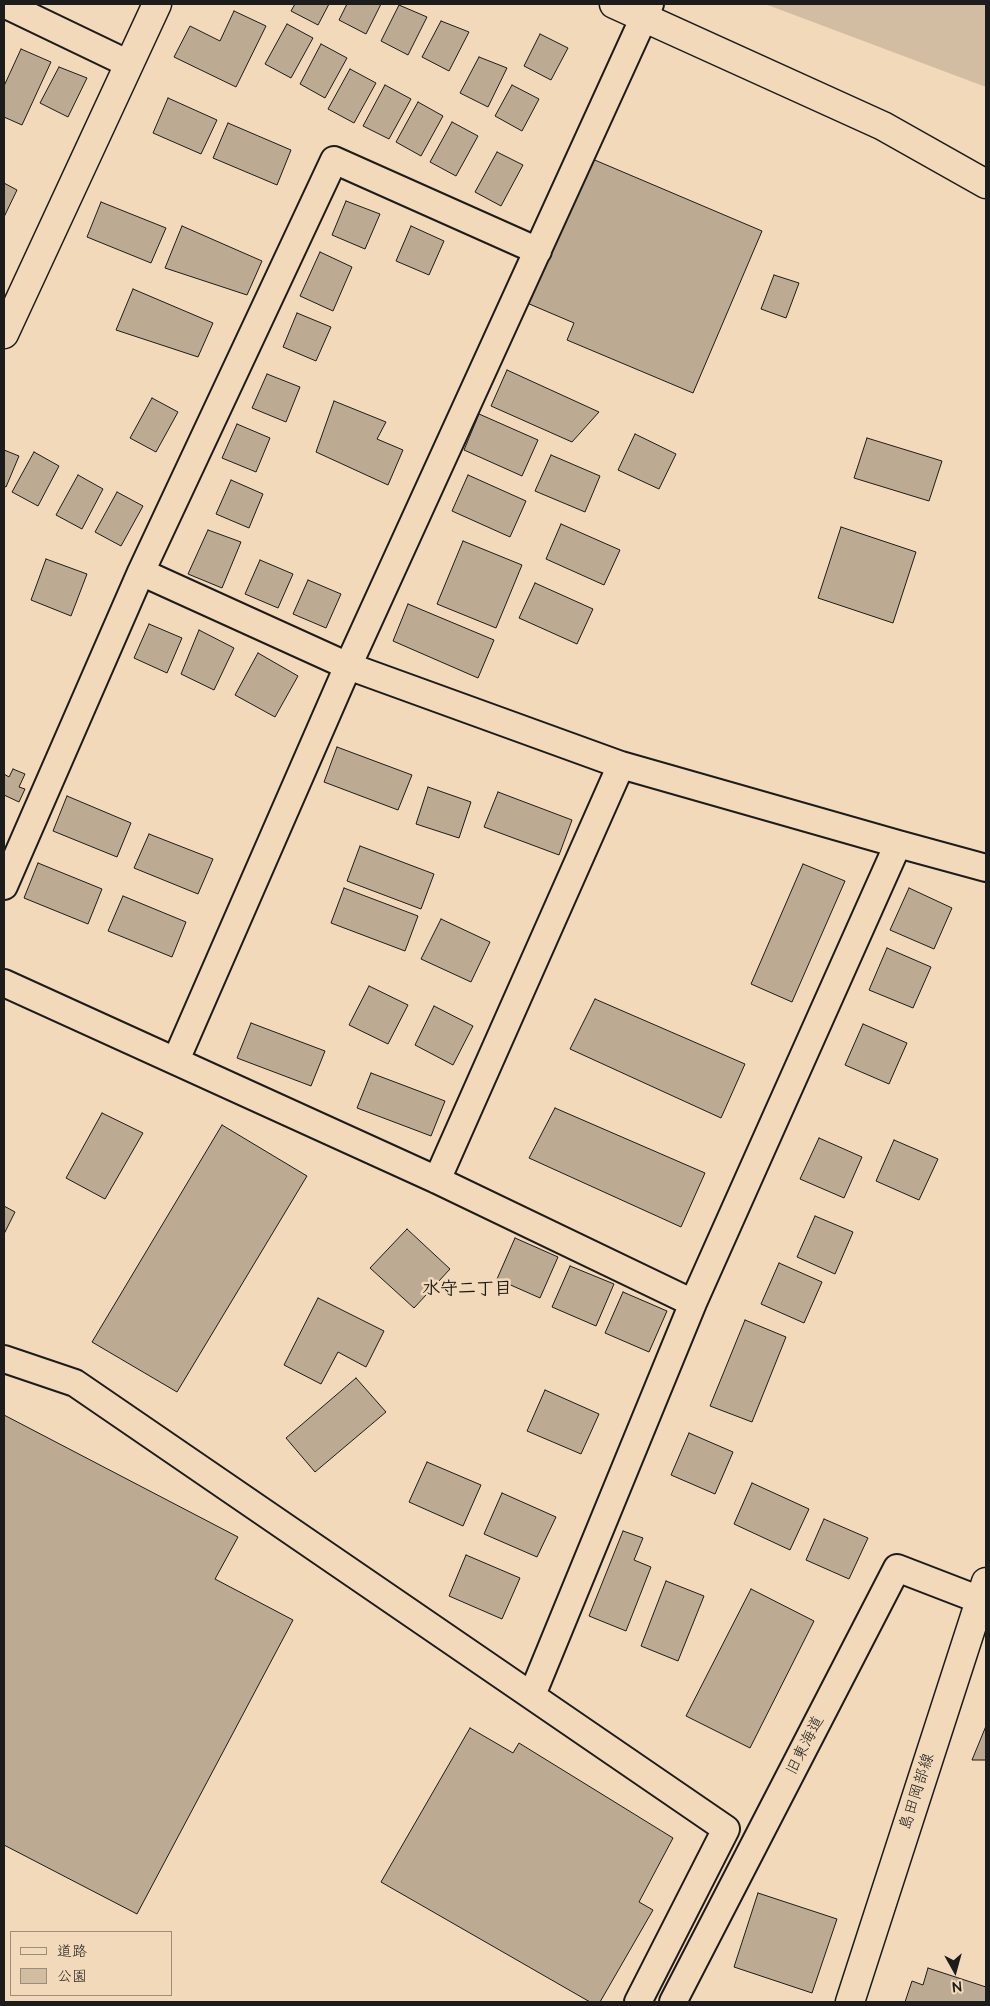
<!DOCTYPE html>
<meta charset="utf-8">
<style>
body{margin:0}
#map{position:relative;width:990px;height:2006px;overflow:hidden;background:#f2d9b9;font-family:"Architects Daughter","Klee One",sans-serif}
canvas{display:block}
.frame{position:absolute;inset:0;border:5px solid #1c1c1c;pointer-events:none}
.legend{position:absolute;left:10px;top:1931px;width:162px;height:65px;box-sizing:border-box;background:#f2d9b9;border:1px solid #9c8d7a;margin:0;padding:6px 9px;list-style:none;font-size:15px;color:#1c1c1c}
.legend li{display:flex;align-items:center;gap:10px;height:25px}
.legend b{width:25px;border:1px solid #9c8d7a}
.north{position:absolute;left:930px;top:1946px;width:50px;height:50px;-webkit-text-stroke:4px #f2d9b9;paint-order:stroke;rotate:173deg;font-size:14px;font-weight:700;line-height:20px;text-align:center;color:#1c1c1c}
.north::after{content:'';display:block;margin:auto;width:18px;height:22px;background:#1c1c1c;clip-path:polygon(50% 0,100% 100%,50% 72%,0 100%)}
</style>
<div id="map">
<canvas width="990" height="2006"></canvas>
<div class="frame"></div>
<ul class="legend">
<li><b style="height:6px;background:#f2d9b9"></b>道路</li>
<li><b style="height:14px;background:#d2bda2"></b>公園</li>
</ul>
<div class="north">N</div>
</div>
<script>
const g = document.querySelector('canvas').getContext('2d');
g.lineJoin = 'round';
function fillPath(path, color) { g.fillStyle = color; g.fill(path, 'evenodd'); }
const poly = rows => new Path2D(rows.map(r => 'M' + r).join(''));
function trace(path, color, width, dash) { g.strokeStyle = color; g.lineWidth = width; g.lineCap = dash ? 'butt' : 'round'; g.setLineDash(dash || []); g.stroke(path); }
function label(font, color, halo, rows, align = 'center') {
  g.font = font + ' "Architects Daughter","Klee One",sans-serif'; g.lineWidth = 5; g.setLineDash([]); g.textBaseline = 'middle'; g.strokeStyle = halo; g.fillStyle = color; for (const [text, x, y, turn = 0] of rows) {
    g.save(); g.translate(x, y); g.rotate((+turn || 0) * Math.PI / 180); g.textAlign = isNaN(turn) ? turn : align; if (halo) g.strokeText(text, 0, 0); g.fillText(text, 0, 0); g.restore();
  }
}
const green = poly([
 [765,4,986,4,986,87]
]);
const building = poly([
 [295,4,329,4,318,25,291,11,295,4],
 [347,4,381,4,366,34,339,20,347,4],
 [399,5,427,17,408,55,381,41,399,5],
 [234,11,266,26,236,87,174,57,190,26,220,41,234,11],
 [441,21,469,32,449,71,422,57,441,21],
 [287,24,313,38,291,78,265,64,287,24],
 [540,34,568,48,551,80,524,66,540,34],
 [321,44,347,58,325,98,300,84,321,44],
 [21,49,51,62,22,125,4,117,4,86,21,49],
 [479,57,507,68,488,107,460,93,479,57],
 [59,67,87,78,68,117,40,103,59,67],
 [350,69,376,83,354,123,328,109,350,69],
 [385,85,411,99,389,139,363,126,385,85],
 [512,85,539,99,522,131,495,116,512,85],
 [168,98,217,120,201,154,153,133,168,98],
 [418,102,443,116,421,156,396,142,418,102],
 [452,122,478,136,456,176,430,162,452,122],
 [228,123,291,150,277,185,213,158,228,123],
 [497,152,523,165,501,206,475,192,497,152],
 [590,158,762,231,693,393,567,340,574,323,527,303,590,158],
 [4,183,17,190,4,217,4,183],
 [346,201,380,214,365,249,332,235,346,201],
 [101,202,166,228,151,263,87,237,101,202],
 [182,226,262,261,247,295,165,268,182,226],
 [411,226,444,241,429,275,396,261,411,226],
 [320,252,352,267,333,311,300,296,320,252],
 [774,275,799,283,786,318,761,309,774,275],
 [133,289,213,323,198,357,116,330,133,289],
 [297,313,331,327,316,361,283,347,297,313],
 [507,370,599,412,572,442,491,406,507,370],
 [267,374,300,387,286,422,252,408,267,374],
 [152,398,178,412,156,452,130,438,152,398],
 [334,401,386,422,377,439,403,450,388,485,316,452,334,401],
 [479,414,538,440,522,476,464,450,479,414],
 [237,424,270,438,256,472,222,458,237,424],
 [635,434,676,454,659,489,618,470,635,434],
 [867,438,942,461,929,501,854,478,867,438],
 [4,450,19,456,6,487,4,486,4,450],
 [34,452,59,466,38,506,12,492,34,452],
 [551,455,600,476,585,512,535,491,551,455],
 [78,475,103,489,82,529,56,515,78,475],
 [468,475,526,501,510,537,452,511,468,475],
 [231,480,263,494,249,528,216,514,231,480],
 [117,492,143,506,121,546,95,532,117,492],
 [561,524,620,550,604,585,546,559,561,524],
 [841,527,916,552,893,623,818,598,841,527],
 [208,530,241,542,222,588,188,574,208,530],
 [463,541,522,565,496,628,437,604,463,541],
 [46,559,87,574,71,616,31,600,46,559],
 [260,560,293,574,278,608,245,594,260,560],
 [308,580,341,594,326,628,293,614,308,580],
 [535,583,593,609,577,644,519,618,535,583],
 [408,604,494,640,478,678,393,641,408,604],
 [149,624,182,638,167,673,134,658,149,624],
 [199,630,234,648,214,690,181,674,199,630],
 [258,653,298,676,275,717,235,695,258,653],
 [337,747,412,775,398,810,324,782,337,747],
 [13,769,25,774,19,787,25,789,19,802,4,795,4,774,9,777,13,769],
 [428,787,471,802,459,838,416,824,428,787],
 [498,792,572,820,559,855,484,827,498,792],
 [67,796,131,823,117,857,53,831,67,796],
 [149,834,213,859,198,894,134,868,149,834],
 [360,846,434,874,421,909,347,881,360,846],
 [38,863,102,889,88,924,24,898,38,863],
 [803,864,845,881,792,1002,751,984,803,864],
 [344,888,418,916,405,951,331,923,344,888],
 [909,888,952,908,934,949,890,930,909,888],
 [123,896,186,922,172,957,108,931,123,896],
 [441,919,490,942,471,982,421,959,441,919],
 [887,948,931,967,913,1008,869,990,887,948],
 [369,986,408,1005,388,1044,349,1025,369,986],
 [595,999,745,1064,721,1118,570,1049,595,999],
 [434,1006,473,1026,453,1065,415,1045,434,1006],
 [251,1023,325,1051,311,1086,237,1058,251,1023],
 [863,1024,907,1043,889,1084,845,1065,863,1024],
 [371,1073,445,1101,431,1136,357,1108,371,1073],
 [555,1108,705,1173,681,1227,529,1158,555,1108],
 [102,1113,143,1133,105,1199,66,1178,102,1113],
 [222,1125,307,1176,177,1392,92,1342,222,1125],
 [819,1138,862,1157,844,1198,800,1179,819,1138],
 [894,1140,938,1159,919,1200,876,1181,894,1140],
 [4,1206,15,1212,4,1234,4,1206],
 [815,1216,853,1232,835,1274,797,1257,815,1216],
 [407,1229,450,1269,414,1308,370,1268,407,1229],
 [515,1238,558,1257,540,1298,497,1279,515,1238],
 [779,1263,822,1282,804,1323,761,1304,779,1263],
 [570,1266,614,1284,596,1326,552,1307,570,1266],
 [623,1292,667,1311,649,1352,605,1333,623,1292],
 [318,1298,384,1331,366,1367,338,1352,321,1384,284,1365,318,1298],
 [745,1320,786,1337,752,1422,710,1406,745,1320],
 [356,1378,386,1412,315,1472,286,1438,356,1378],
 [545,1390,599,1414,581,1454,527,1431,545,1390],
 [4,1415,238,1537,215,1579,293,1620,137,1914,4,1845,4,1415],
 [689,1433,733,1452,715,1494,671,1475,689,1433],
 [427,1462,481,1485,463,1526,409,1502,427,1462],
 [752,1483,809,1509,790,1550,734,1524,752,1483],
 [502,1493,556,1517,537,1557,484,1534,502,1493],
 [824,1519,868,1538,849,1579,806,1560,824,1519],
 [623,1531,643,1538,634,1560,651,1567,626,1631,589,1616,623,1531],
 [466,1555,520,1578,502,1619,449,1596,466,1555],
 [666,1581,704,1596,678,1661,641,1646,666,1581],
 [751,1589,814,1621,750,1748,686,1716,751,1589],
 [986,1726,986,1760,972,1760,986,1726],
 [470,1728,513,1753,519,1743,673,1838,639,1902,653,1910,600,2002,590,2002,381,1882,470,1728],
 [758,1893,837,1919,812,1993,734,1967,758,1893],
 [928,1968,986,1987,986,2002,905,2002,912,1981,923,1985,928,1968]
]);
const street = poly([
 [4,4,129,64],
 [141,572,348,666,621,765,898,844,986,868],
 [4,886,141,572,334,160,538,251],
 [4,983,437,1180,693,1303],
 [176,1060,348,666,650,4],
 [437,1180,621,765],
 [4,1359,75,1383,726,1829,638,2002],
 [532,1695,693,1303,898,844],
 [673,2002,897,1568,980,1600]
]);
const secondary = poly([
 [614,4,883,126,986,184],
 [4,334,157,4],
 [850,2002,986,1582]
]);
const streetNames = [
 ["旧東海道",806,1746,-63],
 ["島田岡部線",918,1792,-72]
];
const neighbourhoodNames = [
 ["水守二丁目",467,1290]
];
fillPath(green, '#d2bda2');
fillPath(building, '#bdaa92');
trace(building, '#1c1c1c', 1);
trace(street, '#1c1c1c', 30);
trace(secondary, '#1c1c1c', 31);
trace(street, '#f2d9b9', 26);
trace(secondary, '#f2d9b9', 28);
label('16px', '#1c1c1c', '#f2d9b9', streetNames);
label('bold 18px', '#1c1c1c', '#f2d9b9', neighbourhoodNames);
</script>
